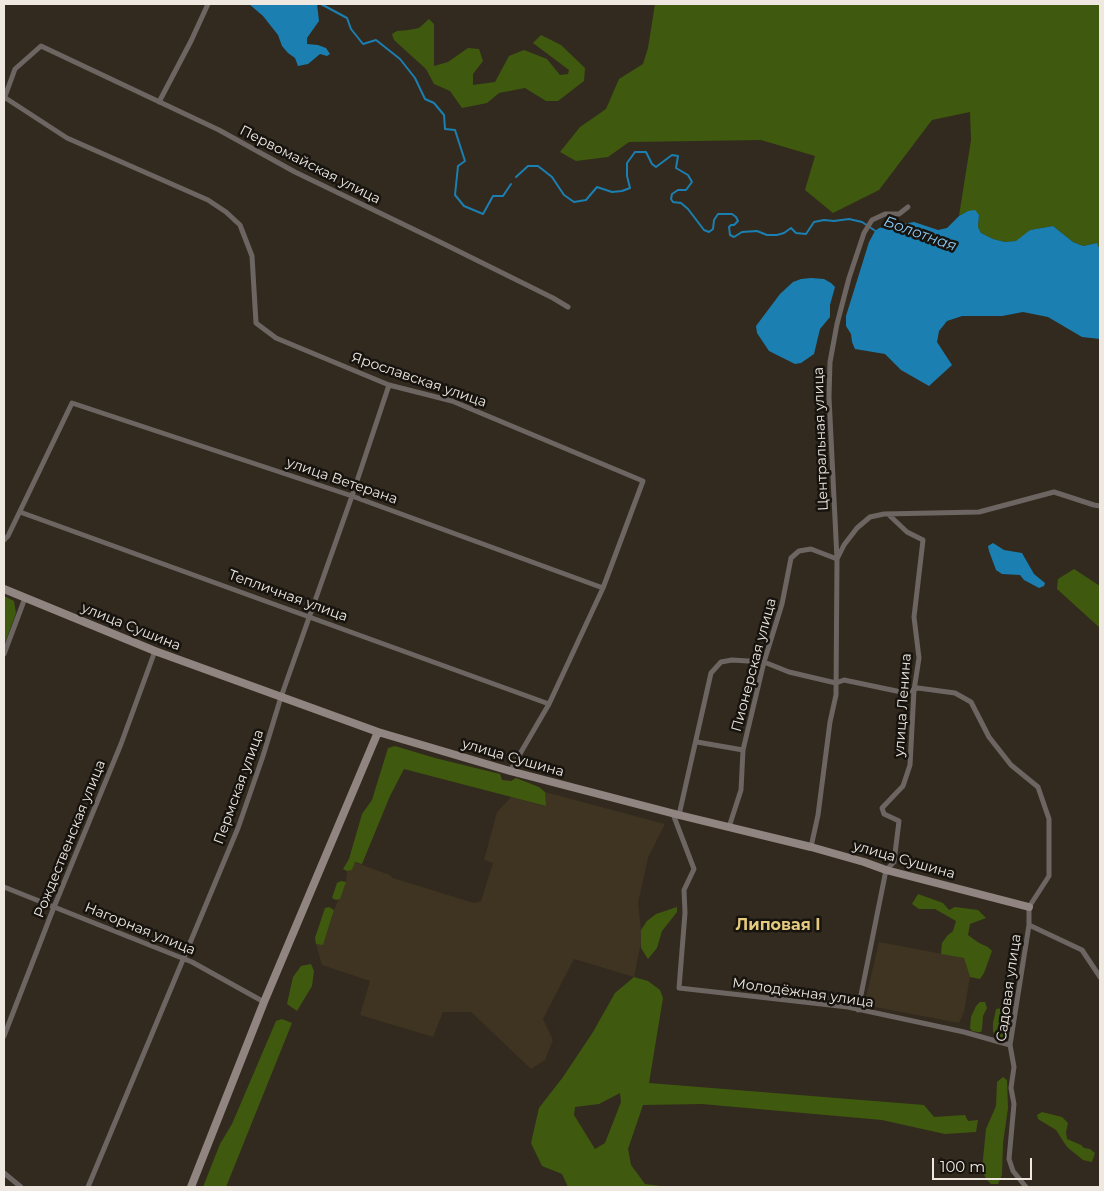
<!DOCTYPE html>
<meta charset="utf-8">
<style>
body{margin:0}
#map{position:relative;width:1104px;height:1191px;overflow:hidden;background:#322a1e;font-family:Montserrat,sans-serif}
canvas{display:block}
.frame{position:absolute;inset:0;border:5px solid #eee8e1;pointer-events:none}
.scale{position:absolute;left:932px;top:1158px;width:100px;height:22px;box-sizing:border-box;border:2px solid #eee8e1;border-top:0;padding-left:6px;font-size:15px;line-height:18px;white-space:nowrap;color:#eee8e1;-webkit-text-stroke:4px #17130e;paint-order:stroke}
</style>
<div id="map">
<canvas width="1104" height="1191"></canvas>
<div class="frame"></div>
<div class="scale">100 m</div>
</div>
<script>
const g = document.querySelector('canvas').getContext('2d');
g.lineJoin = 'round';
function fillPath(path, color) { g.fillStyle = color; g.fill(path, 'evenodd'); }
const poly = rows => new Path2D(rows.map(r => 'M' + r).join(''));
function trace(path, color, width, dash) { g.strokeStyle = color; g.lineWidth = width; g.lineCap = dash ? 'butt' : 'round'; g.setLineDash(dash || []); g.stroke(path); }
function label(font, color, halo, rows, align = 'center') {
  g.font = font + ' Montserrat,sans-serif'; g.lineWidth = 5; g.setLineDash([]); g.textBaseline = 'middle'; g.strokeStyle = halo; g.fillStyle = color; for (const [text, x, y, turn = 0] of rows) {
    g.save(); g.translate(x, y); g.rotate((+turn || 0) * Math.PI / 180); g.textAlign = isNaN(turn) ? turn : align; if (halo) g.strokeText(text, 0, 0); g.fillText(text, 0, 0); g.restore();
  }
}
const built = poly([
 [545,792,665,824,648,858,638,903,642,938,634,977,574,959,543,1019,553,1040,545,1060,531,1069,471,1012,443,1012,433,1037,360,1015,370,981,322,965,316,944,323,944,334,910,346,882,347,871,352,870,354,862,390,875,393,878,474,903,481,901,493,863,484,860,497,812,511,797,545,806],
 [879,942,964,958,970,977,964,1012,959,1023,864,1005]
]);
const green = poly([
 [655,4,1100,4,1100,250,1097,243,1083,246,1073,242,1053,226,1030,230,1017,241,1005,242,993,239,981,233,978,227,979,215,968,211,959,216,971,140,970,112,932,120,879,190,833,213,805,190,815,156,761,140,629,142,608,157,576,161,560,152,580,127,606,109,619,79,643,64,648,48],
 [429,19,434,24,434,66,448,62,468,48,479,49,483,61,473,74,473,85,495,82,509,56,524,50,547,59,560,75,568,74,569,70,533,43,541,35,561,45,585,68,584,81,558,101,546,101,525,88,499,93,487,103,462,108,450,91,434,84,426,69,394,40,392,34,397,31,409,30,419,28],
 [1074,569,1100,586,1100,628,1057,589,1058,579],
 [4,596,14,601,16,613,4,646],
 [395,746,435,758,500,774,502,780,511,781,516,778,539,787,545,792,546,806,404,769,390,796,362,864,355,862,352,870,347,871,343,869,349,859,362,814,372,800,388,748],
 [341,881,346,882,340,899,336,900,332,898,337,883],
 [918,894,943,903,949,910,955,907,978,910,986,918,970,924,968,935,979,943,988,947,992,951,984,973,980,979,970,977,964,958,941,954,942,943,947,936,953,931,956,921,935,909,919,909,912,904],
 [329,907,334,910,323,945,316,944,315,938,325,908],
 [677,907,677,912,662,931,657,948,648,959,641,948,641,930,647,921,656,914],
 [311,964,314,971,312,986,297,1011,287,1004,293,977,301,966],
 [634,977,648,981,660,990,663,998,649,1083,924,1105,934,1117,965,1115,968,1121,978,1120,976,1132,945,1134,882,1120,702,1104,643,1105,628,1149,631,1165,645,1184,668,1187,568,1187,562,1174,542,1166,531,1143,539,1108,563,1077,593,1032,615,993],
 [620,1093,621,1102,605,1143,595,1149,574,1115,575,1107,599,1104],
 [980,1002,985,1002,987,1008,983,1016,982,1029,981,1032,978,1032,972,1031,970,1028,971,1017,976,1006],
 [1003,1008,1010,1019,1008,1032,1004,1037,1001,1039,995,1037,993,1031,993,1023,996,1009],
 [282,1019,292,1023,226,1187,203,1187,220,1144,232,1124,276,1021],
 [1003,1077,1007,1080,1008,1108,1003,1143,1002,1175,998,1184,991,1184,986,1179,982,1169,986,1129,996,1106,997,1082],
 [1042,1112,1062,1117,1068,1123,1066,1132,1067,1139,1081,1145,1084,1148,1090,1149,1095,1153,1092,1162,1083,1160,1067,1147,1056,1130,1038,1119,1037,1115]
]);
const water = poly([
 [249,4,317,4,319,21,307,38,307,44,318,45,326,48,330,54,327,56,320,54,308,64,298,66,295,58,288,53,282,46,278,35,263,16],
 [975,210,979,215,978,227,981,233,993,239,1005,242,1016,241,1030,230,1053,226,1073,242,1083,246,1097,243,1100,250,1100,339,1082,337,1048,317,1023,312,1002,316,962,316,947,321,939,331,937,342,952,365,929,386,901,370,885,354,855,349,852,342,851,334,846,326,846,316,869,242,875,231,879,228,914,222,938,230,947,228,959,216,968,211],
 [811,278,824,279,831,283,835,287,830,305,830,317,820,329,814,354,801,363,795,364,769,351,757,333,756,326,780,294,793,282,801,279],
 [993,543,1004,550,1022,553,1034,574,1045,583,1044,586,1039,588,1024,580,1020,575,1002,574,996,570,989,551,988,546]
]);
const stream = poly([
 [321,4,347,18,351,29,363,44,376,40,400,59,415,78,425,99,434,103,444,115,445,129,455,130,465,161,458,166,455,195,464,206,483,214,493,196,503,196,511,184],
 [516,177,528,166,538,166,552,177,564,195,574,202,586,200,597,187,612,192,622,191,630,188,627,176,627,163,635,152,646,152,652,164,656,167,672,155,678,156,676,168,688,175,692,182,686,190,678,190,672,194,671,199,673,202,681,203,688,209,704,230,709,232,713,229,714,220,718,214,732,214,736,217,738,221,734,225,731,225,729,227,730,235,734,237,742,232,757,231,767,235,777,235,784,233,791,228,796,233,806,234,814,222,824,220,834,221,849,219,862,222,877,232]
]);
const street = poly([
 [4,97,67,138,208,200,226,212,240,225,252,256,256,323,276,338,389,385,452,401,643,481,603,588,549,704,510,771],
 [4,99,15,69,41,46,219,130,295,172,440,242,553,298,568,307],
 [159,102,191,41,208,4],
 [20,512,549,704],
 [4,540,8,536,72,403,352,496,603,588],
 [4,654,25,598],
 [697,742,743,750],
 [673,814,694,869,684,890,685,913,679,988,848,1007,964,1032,1010,1045],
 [679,815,711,673,721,662,732,660,764,662,789,672,836,683,844,680,906,693,918,688,955,693,971,702,989,737,1011,765,1038,787,1049,819,1049,876,1029,907,1029,925,1010,1045,1014,1067,1011,1088,1014,1104,1009,1159,1013,1171,1026,1187],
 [729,827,741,790,743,750,764,662,782,604,791,558,799,551,811,549,837,559,844,545,857,528,870,517,884,514,979,512,1054,492,1094,505,1100,506],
 [811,847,818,815,830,722,836,695,837,559,829,397,830,362,837,324,849,278,864,233,872,220,885,214,899,214,908,207],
 [4,887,192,962,264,1002],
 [1029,925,1082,950,1100,977],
 [858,1010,886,870,894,862,899,821,884,814,882,808,903,786,910,765,914,690,919,658,914,617,923,540,907,532,888,514],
 [4,1036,54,907,121,744,155,651],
 [4,1173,21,1187],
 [88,1187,238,828,263,756,281,697,352,496,389,385]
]);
const secondary = poly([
 [4,589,155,651,378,732,510,771,679,815,811,847,864,862,886,870,1029,907],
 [191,1187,264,1002,378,732]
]);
const streetNames = [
 ["Первомайская улица",310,165,27],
 ["Ярославская улица",419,380,19],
 ["Центральная улица",821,439,-92],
 ["улица Ветерана",342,481,19],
 ["Тепличная улица",288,596,20],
 ["улица Сушина",131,627,22],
 ["Пионерская улица",754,665,-75],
 ["улица Ленина",903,705,-86],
 ["улица Сушина",513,758,16],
 ["Пермская улица",239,787,-70],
 ["Рождественская улица",70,839,-68],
 ["улица Сушина",904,860,16],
 ["Нагорная улица",140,929,22],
 ["Садовая улица",1009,988,-82],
 ["Молодёжная улица",803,993,8]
];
const waterNames = [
 ["Болотная",920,234,20]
];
const quarterNames = [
 ["Липовая I",778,925]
];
fillPath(built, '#3f3322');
fillPath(green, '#3f5a0e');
fillPath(water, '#1b7fb1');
trace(stream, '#1b7fb1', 2);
trace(street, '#6c6562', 5);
trace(secondary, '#908580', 8);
label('14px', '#eee8e1', '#17130e', streetNames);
label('italic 15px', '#8acbf3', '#17130e', waterNames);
label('bold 16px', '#e4ca7e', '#17130e', quarterNames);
</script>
